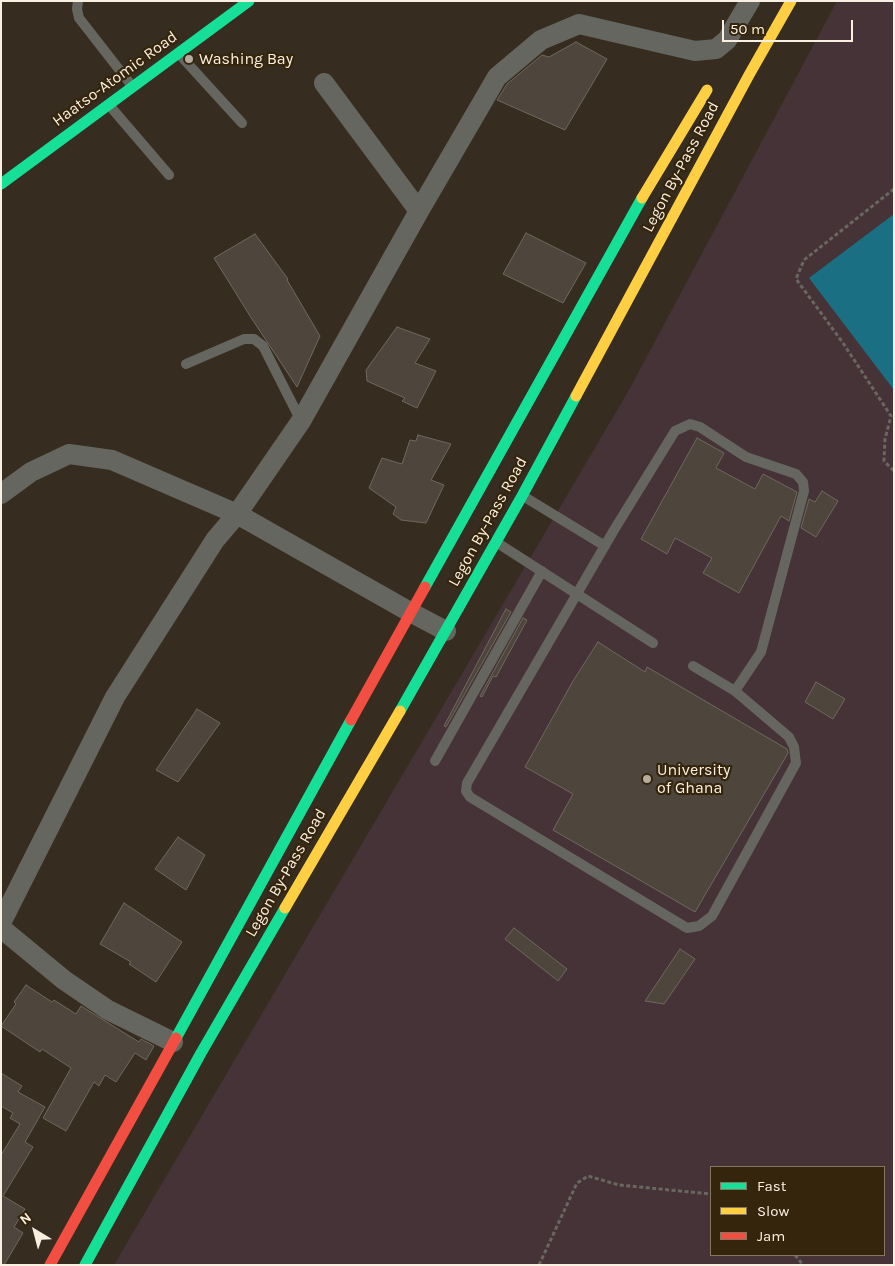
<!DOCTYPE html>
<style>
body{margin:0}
#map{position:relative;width:895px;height:1266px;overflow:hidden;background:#362d20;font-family:Karla,sans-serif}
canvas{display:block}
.frame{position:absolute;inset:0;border:2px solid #faf0e1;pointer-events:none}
.legend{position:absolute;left:710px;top:1166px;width:175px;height:90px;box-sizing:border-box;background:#35250c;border:1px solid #847661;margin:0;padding:6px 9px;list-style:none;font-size:15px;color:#faf0e1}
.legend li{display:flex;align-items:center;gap:10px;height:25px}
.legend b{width:25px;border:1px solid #847661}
.north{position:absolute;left:10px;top:1206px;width:50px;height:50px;-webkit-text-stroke:4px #35250c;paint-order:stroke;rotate:323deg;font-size:14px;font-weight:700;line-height:20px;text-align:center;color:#faf0e1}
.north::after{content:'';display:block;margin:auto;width:18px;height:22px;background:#faf0e1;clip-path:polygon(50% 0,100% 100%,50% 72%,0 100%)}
.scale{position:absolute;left:722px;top:20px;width:131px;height:22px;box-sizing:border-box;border:2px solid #faf0e1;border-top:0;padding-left:6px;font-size:15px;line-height:18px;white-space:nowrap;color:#faf0e1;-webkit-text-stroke:4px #35250c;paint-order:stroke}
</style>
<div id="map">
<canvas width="895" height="1266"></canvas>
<div class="frame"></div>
<ul class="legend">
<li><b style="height:6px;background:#16e098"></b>Fast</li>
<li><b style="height:6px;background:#ffcf43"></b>Slow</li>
<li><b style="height:6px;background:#f24e42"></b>Jam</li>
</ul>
<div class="north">N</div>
<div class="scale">50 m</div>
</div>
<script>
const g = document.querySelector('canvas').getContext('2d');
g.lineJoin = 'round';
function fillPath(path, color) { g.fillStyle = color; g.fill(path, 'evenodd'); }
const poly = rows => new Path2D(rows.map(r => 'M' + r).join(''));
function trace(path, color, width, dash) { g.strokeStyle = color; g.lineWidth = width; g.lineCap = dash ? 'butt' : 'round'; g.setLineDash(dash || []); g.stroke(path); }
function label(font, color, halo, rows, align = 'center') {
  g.font = font + ' Karla,sans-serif'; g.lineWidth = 4.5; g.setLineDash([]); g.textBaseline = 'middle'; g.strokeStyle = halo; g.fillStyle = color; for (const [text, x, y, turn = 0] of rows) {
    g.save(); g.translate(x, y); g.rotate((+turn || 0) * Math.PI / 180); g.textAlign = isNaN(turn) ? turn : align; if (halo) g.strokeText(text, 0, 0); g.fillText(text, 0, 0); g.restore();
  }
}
const education = poly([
 [837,1,894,1,894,1265,114,1265,629,390],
 [711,1167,884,1167,884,1255,711,1255]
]);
const water = poly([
 [894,214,894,390,809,278]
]);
const building = poly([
 [576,42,607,59,565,130,497,100,507,84,542,55,549,57,576,42],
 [526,233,586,263,563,303,503,274,526,233],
 [255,234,288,279,287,280,320,336,297,387,250,316,214,258,255,234],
 [397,327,430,339,415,363,436,371,417,408,402,401,405,398,367,381,366,370,397,327],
 [418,435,451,444,431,480,444,485,426,523,401,520,393,514,396,507,369,488,382,458,402,464,410,440,416,441,418,435],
 [697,438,724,453,716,468,755,489,763,474,797,492,789,521,781,516,739,593,703,573,712,558,675,538,667,554,641,539,697,438],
 [822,491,838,501,816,537,801,528,809,499,815,502,822,491],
 [506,609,511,612,446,727,444,726,506,609],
 [523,618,527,620,496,677,493,676,482,697,480,696,523,618],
 [598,642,645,672,647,667,787,749,788,753,695,912,553,830,573,794,525,767,573,681,598,642],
 [816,682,845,699,833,719,805,702,816,682],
 [197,709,220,723,178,782,156,770,197,709],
 [178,837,205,855,186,890,155,869,178,837],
 [124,903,182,942,156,982,129,964,131,962,100,944,124,903],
 [514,928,567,969,558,981,505,939,514,928],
 [680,949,695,959,664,1004,645,1001,680,949],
 [26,985,52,1002,54,1000,76,1014,81,1006,139,1042,141,1039,154,1046,146,1060,135,1053,116,1082,105,1075,99,1086,94,1082,66,1131,43,1118,71,1068,42,1049,40,1052,1,1026,16,1004,14,1002,26,985],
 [1,1073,22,1086,18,1092,45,1107,25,1142,33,1147,3,1196,25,1209,14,1227,23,1233,4,1265,1,1265,1,1155,20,1124,10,1118,13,1113,1,1106,1,1073]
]);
const path = poly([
 [894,189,804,260,796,279,843,343,891,416,885,439,884,461,894,471],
 [795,1255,803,1265],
 [539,1265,577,1183,588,1176,619,1185,711,1194]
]);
const lane = poly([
 [78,1,77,9,79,18,132,86],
 [179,54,242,123],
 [109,105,169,175],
 [186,364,244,339,254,339,263,346,301,421],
 [523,496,605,546],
 [496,542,653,643],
 [693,666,735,691,789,737,794,747,796,763,712,916,699,926,687,928,470,797,466,791,467,783,614,530,675,431,690,424,700,427,746,457,796,474,803,482,804,491,761,652,735,691],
 [435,761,542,571]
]);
const street = poly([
 [324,83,419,211],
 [1,494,31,472,69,454,112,460,237,514,410,612,446,631],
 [1,923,115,697,215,540,237,514,301,421,419,211,497,77,541,40,579,24,695,51,716,49,727,40,750,1],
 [1,928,64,980,108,1010,173,1042]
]);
const fast = poly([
 [1,184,249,1],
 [425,587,642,198],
 [400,711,522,496,576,396],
 [176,1038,351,720],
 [85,1265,201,1053,285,908]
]);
const slow = poly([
 [642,198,707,90],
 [576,396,749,75,791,1],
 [285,908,400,711]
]);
const jam = poly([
 [351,720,425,587],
 [50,1265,176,1038]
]);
const markers = [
 [189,59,5,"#b5ac9d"],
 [647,779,5,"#b5ac9d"]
];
const poiNames = [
 ["Washing Bay",199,59],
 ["University",657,770],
 ["of Ghana",657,788]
];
const streetNames = [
 ["Haatso-Atomic Road",115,79,-36],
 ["Legon By-Pass Road",681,167,-62],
 ["Legon By-Pass Road",488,522,-61],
 ["Legon By-Pass Road",286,873,-60]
];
fillPath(education, '#453337');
fillPath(water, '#1b6f82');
fillPath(building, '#4e463c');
trace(building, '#70685d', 1);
trace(path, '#696760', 3, [4, 2.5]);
trace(lane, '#666660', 10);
trace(street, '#666660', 20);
trace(fast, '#16e098', 11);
trace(slow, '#ffcf43', 11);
trace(jam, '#f24e42', 11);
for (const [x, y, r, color] of markers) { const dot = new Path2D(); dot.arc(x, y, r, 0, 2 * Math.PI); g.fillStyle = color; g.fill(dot); trace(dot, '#35250c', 2); }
label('16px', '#faf0e1', '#35250c', poiNames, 'left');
label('16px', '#faf0e1', '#35250c', streetNames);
</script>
